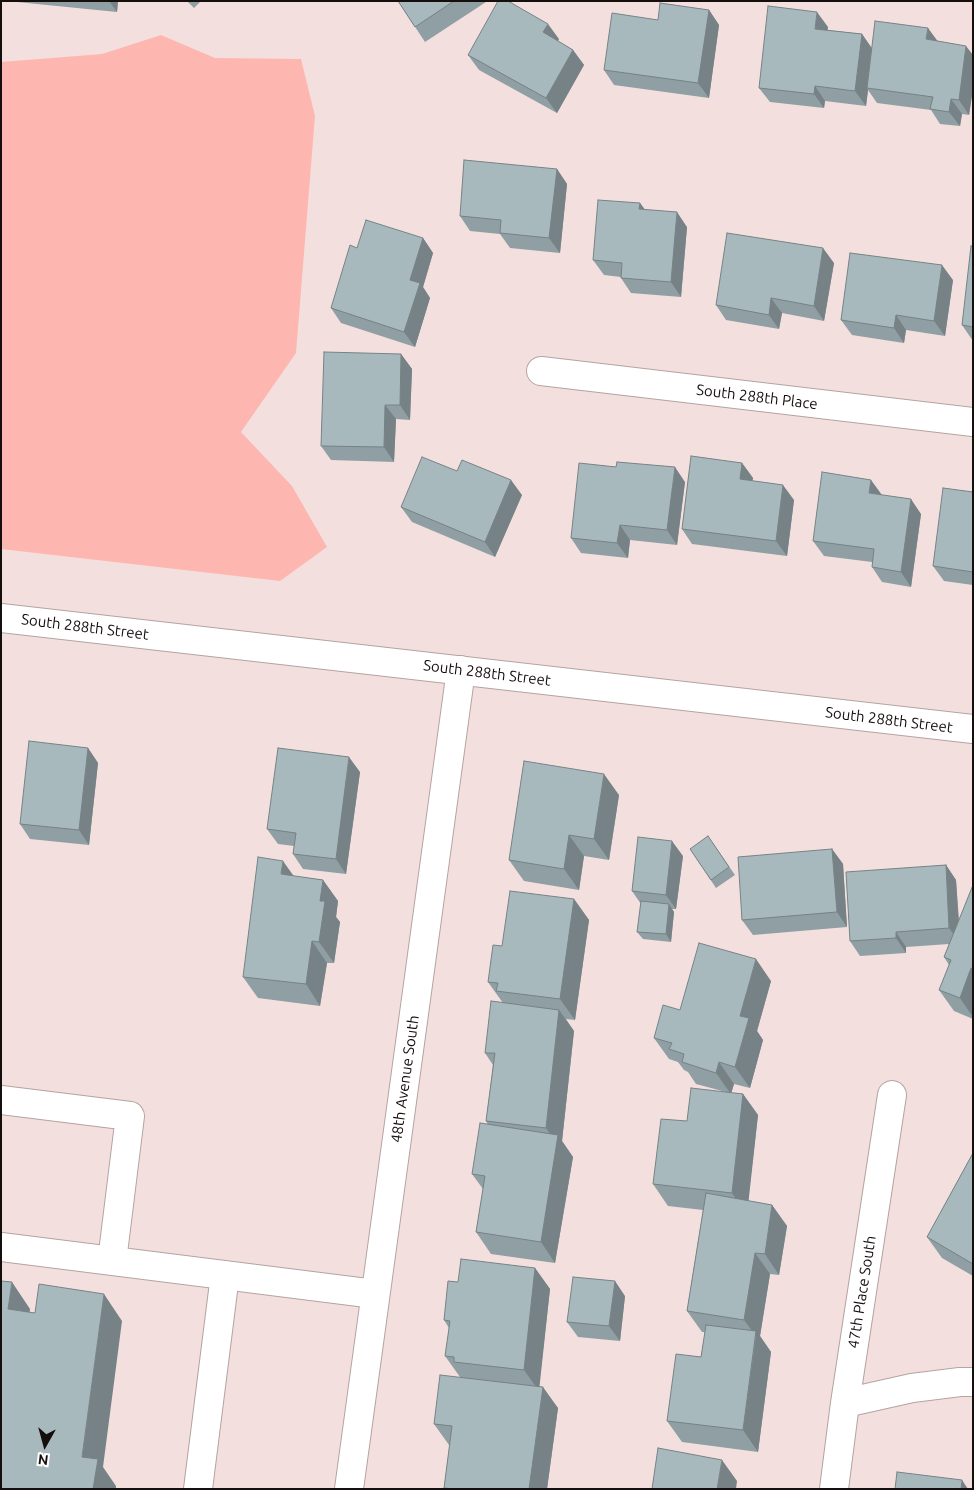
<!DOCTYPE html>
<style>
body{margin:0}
#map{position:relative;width:974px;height:1490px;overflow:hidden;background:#f3e0de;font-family:Ubuntu,sans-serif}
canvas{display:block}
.frame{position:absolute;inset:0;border:2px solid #140e0d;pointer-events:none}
.north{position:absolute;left:20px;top:1420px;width:50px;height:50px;-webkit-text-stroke:4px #fff;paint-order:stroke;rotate:187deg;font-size:14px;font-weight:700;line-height:20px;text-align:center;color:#140e0d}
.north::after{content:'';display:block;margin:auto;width:18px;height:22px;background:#140e0d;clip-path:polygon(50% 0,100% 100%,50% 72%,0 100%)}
</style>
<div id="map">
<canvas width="974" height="1490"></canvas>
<div class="frame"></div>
<div class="north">N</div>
</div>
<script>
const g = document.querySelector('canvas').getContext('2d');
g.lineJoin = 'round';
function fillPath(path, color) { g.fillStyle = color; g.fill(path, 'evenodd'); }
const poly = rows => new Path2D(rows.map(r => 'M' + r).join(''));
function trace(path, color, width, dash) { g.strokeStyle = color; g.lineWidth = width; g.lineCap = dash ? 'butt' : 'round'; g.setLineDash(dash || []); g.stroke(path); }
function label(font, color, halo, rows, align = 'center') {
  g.font = font + ' Ubuntu,sans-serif'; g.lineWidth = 4; g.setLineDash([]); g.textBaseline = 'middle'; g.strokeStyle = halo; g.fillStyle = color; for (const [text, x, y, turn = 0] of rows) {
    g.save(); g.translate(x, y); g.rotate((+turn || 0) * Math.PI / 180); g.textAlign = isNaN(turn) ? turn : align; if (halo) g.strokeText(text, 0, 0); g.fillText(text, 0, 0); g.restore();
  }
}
const green = poly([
 [161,35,215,58,301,59,315,116,296,353,241,432,292,486,327,547,280,581,1,549,1,62,102,54]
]);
const minor = poly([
 [541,371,973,422],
 [1,1100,130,1116,112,1261],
 [1,1247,375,1294],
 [845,1403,912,1388,960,1382,973,1382],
 [198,1489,225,1275],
 [349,1489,461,670],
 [834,1489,845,1403,892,1095]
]);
const major = poly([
 [1,618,973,729]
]);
const wall = poly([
 [16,1,118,1,117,12,17,2],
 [187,1,201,1,194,8],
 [398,1,486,1,486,2,425,42],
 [709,10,719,25,709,98,614,85,604,70,658,20],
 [828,27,827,30,862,34,872,48,937,41,973,55,973,89,969,115,962,114,960,126,940,124,931,110,877,103,868,90,866,106,825,101,824,108,770,102,759,88],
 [559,39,558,41,573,50,584,65,557,113,479,70,468,55],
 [557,169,567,184,560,253,510,248,500,234,470,231,460,216],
 [640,203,645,210,687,227,681,297,631,293,621,278,621,277,604,275,593,260],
 [423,238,433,253,423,287,430,298,415,347,341,323,331,308,357,248],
 [973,246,973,341,962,325],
 [834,263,824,321,782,313,779,329,726,320,716,305],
 [953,280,945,336,906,330,904,343,852,335,841,320],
 [401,354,412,369,410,420,396,419,394,462,331,460,321,446],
 [742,463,753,478,752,481,794,500,787,556,692,544,682,529],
 [457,471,522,495,495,557,412,522,401,507],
 [685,482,677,545,630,540,628,558,581,553,571,538],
 [973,492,973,585,944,581,933,566],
 [882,495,921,514,911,587,882,582,872,567,872,562,824,556,813,541],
 [88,748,98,763,89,845,30,839,20,824],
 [360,772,346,874,303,869,293,854,294,846,278,844,267,829],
 [619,795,609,860,584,856,579,890,524,881,509,860],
 [708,836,735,875,716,888,690,849],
 [832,849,843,864,847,927,753,935,742,920],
 [683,856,676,909,672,909,674,912,671,942,643,939,637,932,641,904,632,891],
 [946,865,956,880,959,920,973,885,973,1019,954,1011,939,990,949,965,944,957,949,944,906,947,906,953,860,956,850,941],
 [294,876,323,880,338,901,336,917,340,922,334,963,327,963,320,1006,258,998,243,977],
 [574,899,589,920,575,1020,566,1019,574,1031,562,1141,573,1157,555,1263,491,1254,476,1232,483,1189,472,1174,488,1125,486,1121,493,1065,485,1053,503,1003,488,982,502,946],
 [771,981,757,1031,763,1040,750,1088,734,1084,731,1093,743,1094,758,1115,748,1201,772,1205,787,1226,779,1275,770,1274,760,1336,771,1352,758,1452,682,1442,667,1421,701,1357,705,1332,702,1332,687,1311,703,1210,668,1206,653,1184,687,1121,726,1092,696,1084,688,1072,684,1070,678,1062,669,1059,654,1038],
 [973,1153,973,1276,942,1258,927,1237],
 [535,1268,550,1289,539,1386,558,1408,547,1489,445,1489,444,1488,450,1445,449,1445,434,1424,460,1377,445,1356,449,1328,444,1320,458,1282],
 [625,1296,620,1341,578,1337,567,1322]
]);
const shadedWall = poly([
 [109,1,118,1,117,12],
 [709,10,719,25,709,98,698,83],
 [817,12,828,27,826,44,815,29],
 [548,24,559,39,554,47,543,32],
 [928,28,939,43,926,39],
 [862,34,872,49,867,88,868,90,866,106,855,91],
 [966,46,973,55,973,89,969,115,959,100],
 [573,50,584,65,557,113,546,98],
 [815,86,825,101,824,108,814,94],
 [951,99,962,114,960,126,949,112],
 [557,169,567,184,560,253,549,238],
 [640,203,651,218,639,209],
 [677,212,687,227,681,297,671,282],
 [423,238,433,253,423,287,430,298,415,347,404,332,410,280],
 [823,248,834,263,824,321,814,306],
 [942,265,953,280,945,336,934,321],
 [771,298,782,313,779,329,769,315],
 [896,315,906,330,904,343,894,328],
 [401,354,412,369,410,420,400,405],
 [385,405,396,419,394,462,384,447],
 [742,463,753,478,750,494,740,479],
 [675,467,685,482,677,545,667,530],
 [511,480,522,495,495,557,485,542],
 [871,480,882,495,869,493],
 [783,485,794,500,787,556,776,541],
 [911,499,921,514,911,587,901,572],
 [620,525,630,540,628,558,617,543],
 [88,748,98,763,89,845,79,830],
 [349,757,360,772,346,874,336,859],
 [604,774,619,795,609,860,594,839],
 [569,835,584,856,579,890,564,869],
 [672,841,683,856,676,909,666,895],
 [832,849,843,864,847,927,837,912],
 [283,861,298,882,281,874],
 [946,865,956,880,960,943,949,928],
 [323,880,338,901,336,917,340,922,334,963,319,942,320,901],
 [574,899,589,920,575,1020,560,999],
 [669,904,674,912,671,942,666,934],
 [896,932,906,947,906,953,896,938],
 [312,941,327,963,320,1006,306,984],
 [756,959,771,981,757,1031,763,1040,750,1088,735,1067,740,1016],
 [971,968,973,970,973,1017,960,998],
 [559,1010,574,1031,562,1141,573,1157,555,1263,541,1242,556,1143,546,1128],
 [719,1062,734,1084,731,1094,716,1073],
 [743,1094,758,1115,747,1215,732,1193],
 [772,1205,787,1226,779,1275,765,1254],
 [755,1253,770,1274,760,1336,771,1352,758,1452,743,1430,756,1336,744,1320],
 [535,1268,550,1289,539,1391,524,1370],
 [615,1281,625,1296,620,1341,609,1326],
 [12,1282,30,1309,27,1335,8,1309],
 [104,1294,122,1321,103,1467,116,1486,116,1489,93,1489,82,1457],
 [543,1387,558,1408,547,1489,529,1489],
 [722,1460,737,1481,736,1489,717,1489],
 [962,1480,968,1489,961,1489]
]);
const building = poly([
 [398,1,454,1,415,27,398,1],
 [498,1,508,1,548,24,543,32,573,50,546,98,468,55,498,1],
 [660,3,709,10,698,83,604,70,612,13,658,20,660,3],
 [768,6,817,12,815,29,862,34,855,91,815,86,814,94,759,88,768,6],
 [875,21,928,28,926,39,966,46,959,100,951,99,949,112,930,109,933,97,867,88,875,21],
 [464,160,557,169,549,238,500,233,501,220,460,216,464,160],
 [598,200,640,203,639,209,677,212,671,282,621,278,622,263,593,260,598,200],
 [366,220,423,238,410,280,420,283,404,332,331,308,350,245,357,248,366,220],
 [727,233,823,248,814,306,771,298,769,315,716,305,727,233],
 [971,246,973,246,973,327,962,325,971,246],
 [850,253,942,265,934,321,896,315,894,328,841,320,850,253],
 [324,352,401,354,400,405,385,405,384,447,321,446,324,352],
 [691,456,742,463,740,479,783,485,776,541,682,529,691,456],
 [422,457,457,471,462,460,511,480,485,542,401,507,422,457],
 [617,462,675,467,667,530,620,525,617,543,571,538,579,463,616,467,617,462],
 [822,472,871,480,869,493,911,499,901,572,872,567,874,549,813,541,822,472],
 [943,488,973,492,973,572,933,566,943,488],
 [29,741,88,748,79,830,20,824,29,741],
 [278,748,349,757,336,859,293,854,296,833,267,829,278,748],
 [524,761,604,774,594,839,569,835,564,869,509,860,524,761],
 [708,836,729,867,711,880,690,849,708,836],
 [638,837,672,841,666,895,632,891,638,837],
 [832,849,837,912,742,920,738,857,832,849],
 [258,857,283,861,281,874,323,880,320,901,325,901,319,942,312,941,306,984,243,977,258,857],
 [946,865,949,928,896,932,896,938,850,941,846,872,946,865],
 [973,885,973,969,971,968,960,998,939,990,951,960,944,957,973,885],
 [510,891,574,899,560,999,496,991,498,983,488,982,493,945,502,946,510,891],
 [641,901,669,904,666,934,637,932,641,901],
 [699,943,756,959,740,1016,749,1018,735,1067,719,1062,716,1073,682,1062,684,1054,669,1049,672,1043,654,1038,663,1005,680,1010,699,943],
 [491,1001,559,1010,546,1128,486,1121,495,1053,485,1053,491,1001],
 [691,1088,743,1094,732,1193,653,1184,661,1119,687,1121,691,1088],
 [480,1123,558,1135,541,1242,476,1232,485,1176,472,1174,480,1123],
 [973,1153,973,1264,927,1237,973,1153],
 [706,1193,772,1205,765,1254,755,1253,744,1320,687,1311,706,1193],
 [461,1259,535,1268,524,1370,454,1362,454,1357,445,1356,450,1321,444,1320,448,1281,458,1282,461,1259],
 [573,1277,615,1281,609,1326,567,1322,573,1277],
 [1,1281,12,1282,8,1309,35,1313,39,1284,104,1294,82,1457,98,1459,93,1489,1,1489,1,1281],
 [706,1325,756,1331,743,1430,667,1421,676,1354,701,1357,706,1325],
 [440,1375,543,1387,529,1489,454,1489,444,1488,452,1426,434,1424,440,1375],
 [658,1448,722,1460,717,1489,652,1489,658,1448],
 [897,1472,962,1480,961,1489,895,1489,897,1472]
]);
const streetNames = [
 ["South 288th Place",757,397,7],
 ["South 288th Street",85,627,7],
 ["South 288th Street",487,673,7],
 ["South 288th Street",889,720,7],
 ["48th Avenue South",405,1079,-82],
 ["47th Place South",862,1292,-81]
];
fillPath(green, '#feb7b0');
trace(minor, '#b4a3a1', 30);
trace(major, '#b4a3a1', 30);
trace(minor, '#fff', 28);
trace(major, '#fff', 28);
fillPath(wall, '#909fa3');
fillPath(shadedWall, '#768285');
fillPath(building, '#a8b9be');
trace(building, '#768285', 1);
label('15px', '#140e0d', '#fff', streetNames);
</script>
